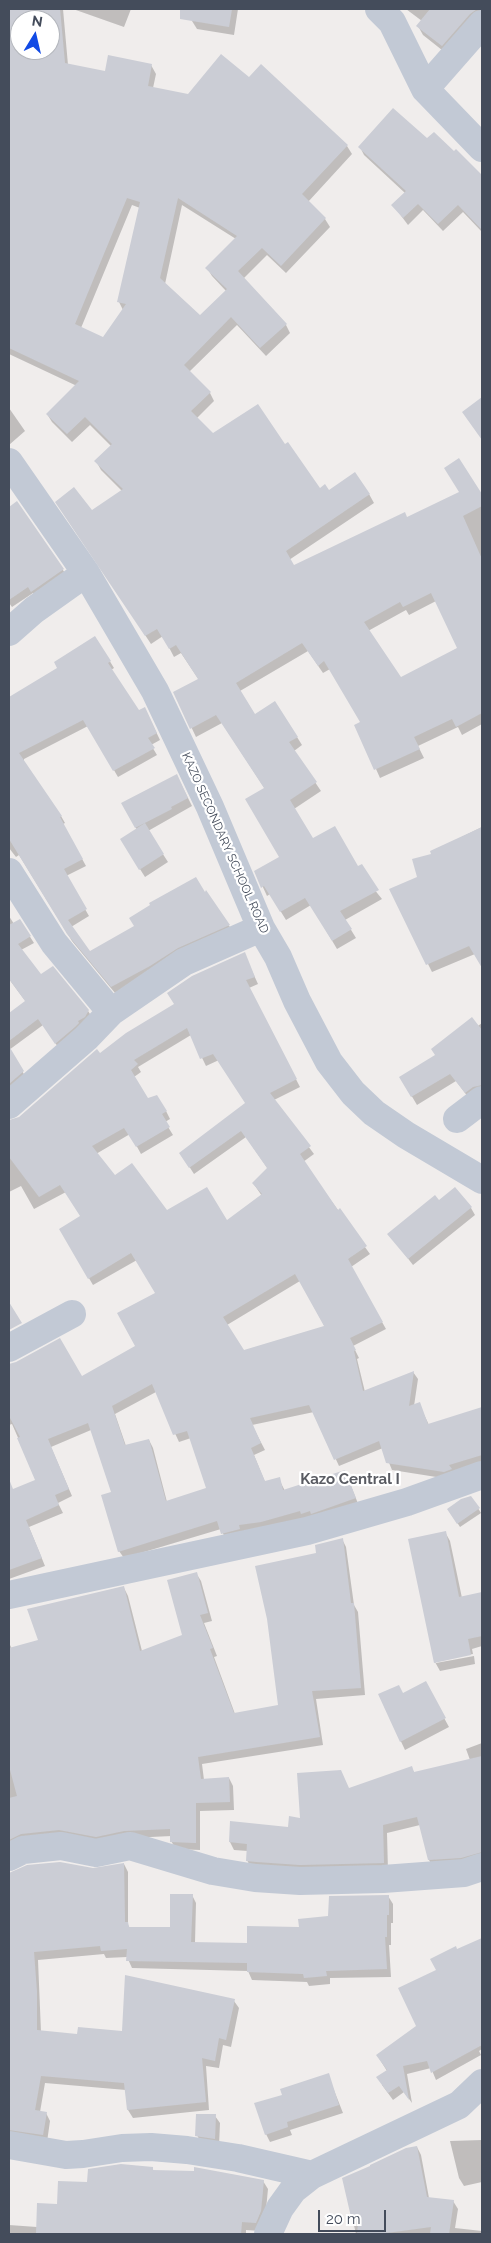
<!DOCTYPE html>
<style>
body{margin:0}
#map{position:relative;width:491px;height:2243px;overflow:hidden;background:#f0edec;font-family:Raleway,sans-serif}
canvas{display:block}
.frame{position:absolute;inset:0;border:10px solid #444c5b;pointer-events:none}
.north{position:absolute;left:10px;top:10px;width:50px;height:50px;box-sizing:border-box;background:#fff;border:1px solid #b4b7bd;border-radius:50%;rotate:9deg;font-size:14px;font-weight:700;line-height:20px;text-align:center;color:#444c5b}
.north::after{content:'';display:block;margin:auto;width:18px;height:22px;background:#114ae5;clip-path:polygon(50% 0,100% 100%,50% 72%,0 100%)}
.scale{position:absolute;left:318px;top:2210px;width:68px;height:22px;box-sizing:border-box;border:2px solid #444c5b;border-top:0;padding-left:6px;font-size:15px;line-height:18px;white-space:nowrap;color:#444c5b;-webkit-text-stroke:4px #fff;paint-order:stroke}
</style>
<div id="map">
<canvas width="491" height="2243"></canvas>
<div class="frame"></div>
<div class="north">N</div>
<div class="scale">20 m</div>
</div>
<script>
const g = document.querySelector('canvas').getContext('2d');
g.lineJoin = 'round';
function fillPath(path, color) { g.fillStyle = color; g.fill(path, 'evenodd'); }
const poly = rows => new Path2D(rows.map(r => 'M' + r).join(''));
function trace(path, color, width, dash) { g.strokeStyle = color; g.lineWidth = width; g.lineCap = dash ? 'butt' : 'round'; g.setLineDash(dash || []); g.stroke(path); }
function label(font, color, halo, rows, align = 'center') {
  g.font = font + ' Raleway,sans-serif'; g.lineWidth = 4.5; g.setLineDash([]); g.textBaseline = 'middle'; g.strokeStyle = halo; g.fillStyle = color; for (const [text, x, y, turn = 0] of rows) {
    g.save(); g.translate(x, y); g.rotate((+turn || 0) * Math.PI / 180); g.textAlign = isNaN(turn) ? turn : align; if (halo) g.strokeText(text, 0, 0); g.fillText(text, 0, 0); g.restore();
  }
}
const shadow = poly([
 [9,9,63,9,68,65,106,72,151,65,156,74,153,88,189,95,249,79,347,146,352,154,308,202,325,219,330,227,286,273,267,255,243,279,286,325,290,333,266,356,237,325,189,372,210,393,214,401,197,418,213,434,284,446,320,490,369,494,374,503,289,560,293,567,407,518,460,493,459,460,482,496,482,724,462,735,458,727,418,746,424,758,380,778,376,769,362,722,330,669,323,673,308,651,240,691,255,715,297,737,302,745,294,751,321,791,294,809,313,840,357,868,382,899,345,920,356,938,337,949,311,905,286,920,270,894,267,896,256,872,281,857,265,789,222,723,196,737,175,693,199,680,181,653,174,657,163,636,151,644,76,531,92,511,122,491,101,470,96,461,111,446,90,425,72,442,52,422,47,414,77,386,9,354,9,303,45,226,9,271],
 [20,20,50,20,50,50,20,50],
 [132,205,140,208,119,302,123,310,103,338,81,328],
 [182,205,236,239,207,268,212,276,226,291,200,317,165,284],
 [436,601,458,648,400,679,368,631,406,610,409,615],
 [73,9,131,9,124,27],
 [194,9,238,9,234,35,197,29,192,21],
 [406,9,482,9,482,18,447,54,423,35,418,26,422,21],
 [428,140,454,153,456,151,482,176,482,232,463,212,443,231,423,210,408,225,393,205,405,193,364,155,360,147],
 [9,408,25,431,9,445],
 [17,503,67,576,36,598,33,593,12,607,9,603,9,508],
 [95,637,114,668,111,670,138,712,148,715,160,740,151,745,157,755,118,777,88,726,24,759,24,763,61,816,65,823,63,824,86,866,66,876,89,916,71,927,89,953,204,893,233,931,115,993,72,941,19,855,16,857,9,848,9,705,12,703,9,698,59,668],
 [181,784,192,806,148,831,168,862,145,877,126,847,137,830,123,803],
 [482,827,482,966,475,954,432,972,428,964,418,878,432,855,431,852],
 [9,916,14,924,20,921,34,943,21,950,41,976,88,1011,92,1017,60,1050,43,1025,9,1050,27,1079,13,1091,9,1084,9,1014,26,1002,9,979],
 [247,960,258,984,249,988,300,1087,274,1100,314,1154,303,1162,370,1254,351,1267,386,1329,353,1346,359,1358,357,1359,365,1392,413,1372,418,1379,414,1406,419,1404,429,1425,482,1408,482,1463,449,1479,392,1470,383,1448,339,1466,314,1412,252,1425,265,1450,254,1455,265,1482,279,1479,285,1491,345,1471,359,1506,226,1540,221,1529,124,1558,119,1551,113,1493,91,1430,51,1447,72,1496,58,1503,63,1513,29,1527,45,1566,9,1579,9,1540,15,1536,9,1524,9,1493,37,1481,12,1424,9,1425,9,1364,81,1378,136,1347,157,1293,137,1260,93,1285,60,1229,82,1217,66,1192,34,1209,21,1186,9,1192,9,1121,20,1118,99,1055],
 [191,1035,206,1066,219,1060,246,1103,185,1160,194,1174,246,1137,268,1169,253,1183,262,1196,227,1222,167,1212,115,1177,96,1154,130,1134,141,1154,173,1135,165,1122,170,1119,166,1111,147,1100,134,1077,141,1072,138,1067],
 [300,1281,325,1327,244,1351,227,1325],
 [156,1392,179,1442,191,1438,208,1489,167,1502,153,1448,149,1440,126,1446,115,1414],
 [482,1023,482,1094,471,1101,456,1081,417,1105,401,1078,436,1056],
 [439,1201,471,1208,475,1215,413,1265,389,1234],
 [471,1497,481,1513,460,1527,451,1513],
 [445,1532,450,1541,462,1598,481,1593,482,1595,482,1646,472,1649,473,1654,436,1661,436,1663,474,1656,475,1664,440,1671,435,1662],
 [342,1539,346,1547,354,1605,358,1612,365,1695,316,1699,323,1745,202,1764,204,1780,229,1778,233,1786,234,1810,200,1811,200,1850,176,1849,171,1841,172,1836,129,1838,9,1850,9,1643,42,1709,124,1588,128,1596,142,1651,184,1636,196,1573,201,1581,212,1621,204,1623,217,1656,214,1657,235,1714,280,1706,317,1554],
 [425,1683,449,1727,405,1750,379,1695,404,1695],
 [482,1743,482,1859,433,1867,429,1860,420,1825,387,1833,388,1871,251,1868,247,1860,248,1851,234,1850,230,1842,231,1822,289,1828,349,1789,411,1768,415,1773,470,1760,466,1749],
 [124,1864,128,1872,128,1925,130,1928,171,1929,192,1895,196,1903,195,1943,248,1944,300,1928,388,1896,393,1904,393,1923,391,1923,391,1945,389,1945,391,1977,330,1978,330,1984,309,1986,307,1982,252,1980,248,1971,132,1968,127,1957,106,1958,104,1954,38,1960,41,2032,78,2035,123,2032,234,2001,239,2008,231,2047,223,2045,219,2068,206,2066,209,2110,133,2118,128,2110,126,2090,45,2083,40,2112,46,2113,50,2121,47,2142,9,2138,9,1874,28,1866,93,1870],
 [482,1939,482,2049,479,2051,481,2055,436,2080,431,2068,407,2074,412,2103,404,2092,393,2100,382,2085,387,2071,377,2055,418,2026,437,1971,457,1951],
 [328,2075,343,2113,290,2130,292,2135,270,2142,266,2134,283,2095],
 [215,2116,220,2123,219,2146,201,2143,197,2135],
 [482,2140,482,2182,464,2186,459,2178,450,2141],
 [417,2147,421,2155,429,2198,453,2201,458,2209,455,2228,482,2231,482,2234,356,2234,343,2179],
 [152,2168,154,2171,263,2181,268,2189,265,2220,260,2231,246,2230,246,2234,9,2234,9,2225,37,2227,58,2205,88,2184]
]);
const building = poly([
 [9,9,60,9,65,63,105,71,108,55,152,64,148,86,188,94,221,54,249,77,261,64,348,145,302,194,326,218,281,266,262,248,238,271,287,324,260,348,231,317,184,365,211,392,191,411,213,433,258,404,285,444,288,442,320,488,325,484,329,490,355,472,370,494,286,551,294,565,405,512,407,517,459,492,444,468,459,458,482,494,482,506,463,516,482,559,482,713,456,727,452,719,414,737,420,749,374,770,354,725,360,722,324,661,318,666,302,643,236,683,255,714,275,701,298,737,289,742,317,782,290,800,313,838,335,826,358,866,362,864,379,890,340,911,352,929,332,941,305,898,280,912,264,886,261,888,254,871,279,857,245,799,264,788,216,715,190,729,173,692,198,679,176,645,169,649,157,629,145,636,55,502,74,487,92,510,123,489,94,461,112,444,85,417,67,434,46,414,79,381,9,348],
 [20,20,50,20,50,50,20,50],
 [127,198,140,202,117,302,126,304,103,337,75,324],
 [178,198,237,236,205,268,227,289,200,315,160,278],
 [431,593,457,648,401,677,364,622,400,602,403,607],
 [180,9,232,9,229,27,180,19],
 [430,9,482,9,477,9,470,14,442,46,416,26],
 [393,108,427,138,434,132,454,151,456,149,482,175,482,230,458,205,438,224,418,204,403,218,391,205,406,191,358,147],
 [482,397,482,440,462,412],
 [17,501,64,569,31,592,28,587,9,600,9,507],
 [95,636,111,661,108,663,139,710,145,707,157,733,148,738,155,748,113,771,83,720,19,753,62,816,60,817,83,859,64,869,87,909,68,920,90,951,134,926,129,918,150,905,149,903,196,877,205,892,206,890,230,925,178,948,150,966,111,987,67,934,9,839,9,697,57,668,54,662],
 [177,774,188,798,171,807,172,809,135,828,121,803],
 [145,823,164,854,139,870,120,839],
 [482,827,482,968,469,946,426,965,389,889,417,877,412,859,431,854,430,851],
 [20,919,31,936,18,944,41,974,53,966,89,1010,85,1017,78,1021,79,1023,75,1027,55,1044,38,1019,9,1041,9,1013,25,1001,9,979,9,925],
 [245,952,255,977,246,980,297,1079,270,1093,311,1146,300,1154,338,1210,340,1208,367,1246,348,1259,383,1322,350,1338,356,1350,354,1351,363,1391,414,1371,409,1406,420,1402,428,1424,482,1407,482,1455,449,1465,452,1469,444,1472,386,1463,379,1441,334,1460,309,1405,250,1418,261,1443,251,1448,265,1481,280,1477,283,1490,345,1470,356,1498,311,1514,310,1511,301,1514,300,1511,261,1522,239,1525,240,1529,221,1534,217,1521,118,1552,101,1495,111,1492,88,1423,48,1439,69,1489,55,1495,59,1505,26,1520,42,1558,9,1570,9,1479,13,1489,35,1480,17,1438,20,1437,9,1416,9,1364,16,1362,60,1338,82,1376,135,1346,117,1313,155,1293,131,1253,88,1279,59,1229,80,1216,60,1185,39,1197,9,1157,9,1120,19,1117,97,1049,100,1053,126,1033,174,1004,167,993,192,976],
 [187,1028,200,1059,213,1054,245,1103,179,1153,189,1168,241,1131,267,1168,252,1183,262,1194,227,1220,207,1187,167,1210,132,1163,115,1175,92,1146,124,1128,136,1147,170,1127,162,1114,167,1111,157,1095,148,1098,131,1070,138,1064,134,1060],
 [295,1274,324,1326,244,1350,223,1317],
 [152,1384,173,1435,187,1431,206,1488,166,1501,149,1439,125,1445,112,1406],
 [472,1017,482,1030,482,1085,473,1087,465,1093,450,1074,411,1097,399,1077,435,1055,431,1049],
 [9,1046,24,1071,9,1084],
 [455,1187,472,1207,408,1259,387,1234,435,1195,439,1200],
 [9,1302,22,1323,9,1330],
 [471,1496,480,1508,457,1524,447,1509,461,1499],
 [446,1531,459,1597,482,1592,482,1636,468,1639,471,1655,434,1663,408,1539],
 [343,1538,351,1603,354,1603,361,1688,312,1691,320,1737,198,1757,201,1779,229,1777,230,1802,196,1803,196,1843,170,1842,170,1829,124,1831,96,1837,59,1830,21,1834,9,1840,9,1798,17,1796,9,1766,9,1648,38,1640,27,1609,124,1586,140,1651,182,1635,167,1580,197,1572,208,1613,200,1615,213,1648,210,1649,234,1713,278,1705,267,1619,255,1566,316,1553,315,1545],
 [426,1681,446,1718,400,1742,378,1694,399,1685,403,1693],
 [482,1756,482,1852,461,1858,428,1860,417,1817,383,1825,384,1863,300,1865,257,1862,246,1861,247,1844,229,1842,230,1821,288,1827,289,1816,300,1818,297,1773,341,1770,349,1788,412,1766,414,1772],
 [60,1862,93,1868,124,1863,125,1922,128,1922,129,1927,170,1927,170,1894,193,1894,191,1942,247,1943,247,1926,299,1927,298,1919,328,1916,329,1896,389,1895,389,1915,387,1915,387,1937,385,1937,387,1969,326,1971,327,1976,304,1978,303,1974,247,1972,247,1963,126,1961,127,1949,101,1951,100,1946,34,1952,37,1992,37,2030,77,2034,78,2027,122,2031,125,1975,235,1999,226,2040,219,2038,215,2061,202,2058,206,2102,127,2110,124,2083,41,2076,35,2110,47,2112,43,2135,9,2130,9,1873,27,1865],
 [482,1938,482,2045,431,2073,427,2061,403,2066,409,2100,399,2086,388,2093,376,2077,387,2070,376,2055,416,2026,398,1988,436,1970,430,1959,456,1946,457,1949],
 [329,2073,339,2105,287,2122,288,2127,265,2135,254,2103,282,2095,280,2089],
 [196,2114,216,2114,215,2139,195,2136],
 [417,2146,427,2197,454,2200,449,2234,430,2234,431,2227,379,2234,357,2234,359,2215,351,2217,342,2178,370,2166,370,2165,406,2148],
 [121,2164,153,2167,153,2170,194,2171,194,2167,264,2180,261,2211,256,2223,242,2222,241,2234,36,2234,37,2203,57,2204,58,2181,87,2182,88,2169]
]);
const minor = poly([
 [379,9,392,22,425,89,482,148],
 [425,89,482,24],
 [9,462,86,573,155,691,210,807,261,928,278,957,297,1001,329,1062,353,1093,374,1113,406,1135,482,1180],
 [9,632,34,610,86,573],
 [9,872,54,943,111,1012],
 [9,1105,86,1038,111,1012,184,962,261,928],
 [457,1119,482,1100],
 [9,1348,72,1314],
 [9,1595,307,1531,407,1502,482,1475],
 [9,1857,23,1850,61,1846,96,1853,130,1846,213,1871,255,1878,300,1881,383,1879,464,1873,482,1867],
 [9,2145,66,2155,83,2154,122,2148,151,2147,187,2150,238,2158,312,2175],
 [268,2234,280,2208,293,2190,312,2175,459,2105,482,2083]
]);
const streetNames = [
 ["KAZO SECONDARY SCHOOL ROAD",225,843,66]
];
const quarterNames = [
 ["Kazo Central I",350,1479]
];
fillPath(shadow, '#0003');
fillPath(building, '#cbcdd5');
trace(minor, '#c2c9d5', 28);
label('12px', '#444c5b', '#fff', streetNames);
label('bold 15px', '#595b62', '#fff', quarterNames);
</script>
